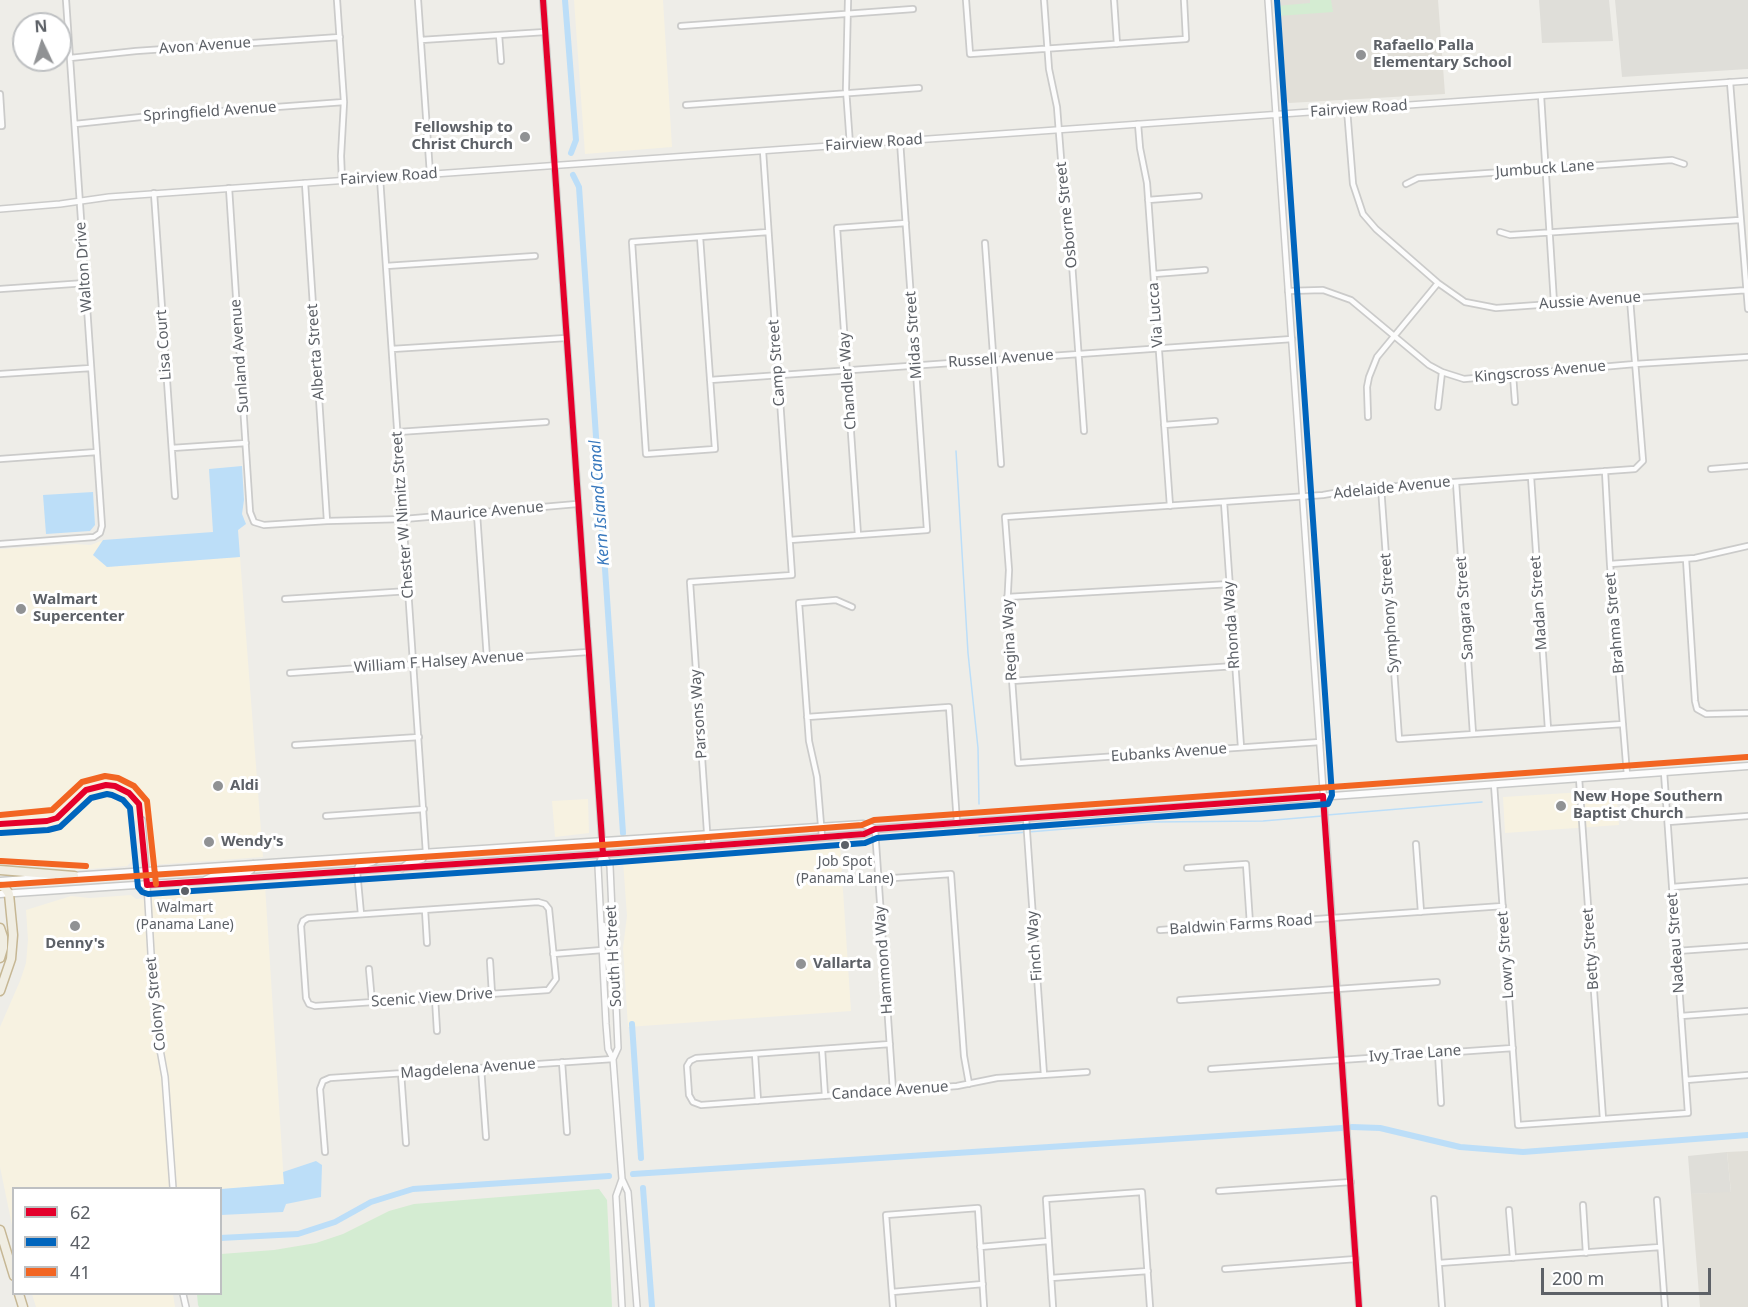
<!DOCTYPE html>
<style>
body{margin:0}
#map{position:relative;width:1748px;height:1307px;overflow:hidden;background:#eeede8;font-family:"Noto Sans",sans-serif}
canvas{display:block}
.legend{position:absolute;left:12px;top:1187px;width:210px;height:108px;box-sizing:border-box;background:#fff;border:2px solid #bec0c2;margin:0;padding:8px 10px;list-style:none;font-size:18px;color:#5d6167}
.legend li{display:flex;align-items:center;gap:12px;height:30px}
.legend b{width:30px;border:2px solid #bec0c2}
.north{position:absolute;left:12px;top:12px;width:60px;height:60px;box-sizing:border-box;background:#fff;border:2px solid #bec0c2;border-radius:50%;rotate:356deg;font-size:16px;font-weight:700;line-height:24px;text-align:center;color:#5d6167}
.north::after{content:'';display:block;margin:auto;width:21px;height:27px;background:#909294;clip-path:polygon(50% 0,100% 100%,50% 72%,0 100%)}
.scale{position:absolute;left:1541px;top:1268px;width:170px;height:27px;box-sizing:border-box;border:3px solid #5d6167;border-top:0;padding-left:8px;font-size:18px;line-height:21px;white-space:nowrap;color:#5d6167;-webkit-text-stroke:4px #fff;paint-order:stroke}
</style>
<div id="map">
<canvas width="1748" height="1307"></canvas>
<ul class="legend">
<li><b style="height:8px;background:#e4002b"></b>62</li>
<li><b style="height:8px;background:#0065bd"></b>42</li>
<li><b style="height:8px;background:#f26522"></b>41</li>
</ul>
<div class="north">N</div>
<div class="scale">200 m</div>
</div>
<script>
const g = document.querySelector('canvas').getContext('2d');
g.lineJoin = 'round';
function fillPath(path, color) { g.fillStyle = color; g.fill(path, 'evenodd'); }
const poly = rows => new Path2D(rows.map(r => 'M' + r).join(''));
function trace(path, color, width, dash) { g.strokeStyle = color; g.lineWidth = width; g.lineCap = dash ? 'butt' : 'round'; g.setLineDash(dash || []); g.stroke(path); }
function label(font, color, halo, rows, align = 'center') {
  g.font = font + ' "Noto Sans",sans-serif'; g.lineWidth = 6; g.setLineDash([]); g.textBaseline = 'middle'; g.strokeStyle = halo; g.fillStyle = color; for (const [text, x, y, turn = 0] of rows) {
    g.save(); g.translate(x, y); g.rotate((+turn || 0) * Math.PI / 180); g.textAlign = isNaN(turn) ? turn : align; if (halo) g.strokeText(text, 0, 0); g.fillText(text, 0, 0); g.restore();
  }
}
const commercial = poly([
 [574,0,663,0,672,147,585,154],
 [103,540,93,555,107,567,240,557,263,857,152,865,147,860,143,820,128,821,132,861,127,866,77,870,0,862,0,549,75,544,91,545],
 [1616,790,1619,825,1505,833,1503,797],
 [588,799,589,833,555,837,552,801],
 [840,845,851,1011,628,1027,623,948,627,916,623,861],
 [265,885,284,1184,221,1189,14,1188,13,1230,0,1167,0,1027,20,981,26,963,28,940,26,910,71,896,90,898,131,895,136,899,156,897,157,894,163,890],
 [32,1294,173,1294,175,1307,36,1307]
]);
const industrial = poly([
 [1539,0,1609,0,1613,41,1542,43],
 [1615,0,1748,0,1748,69,1622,77],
 [1727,1152,1731,1193,1691,1194,1688,1156]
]);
const education = poly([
 [1276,0,1438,0,1445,94,1289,103,1282,96],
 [1748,1151,1748,1307,1700,1307,1691,1194,1731,1192,1727,1152]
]);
const green = poly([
 [1310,0,1331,0,1333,12,1278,16,1276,6,1310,3],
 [599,1189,607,1200,612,1307,199,1307,198,1305,197,1294,220,1294,221,1254,274,1250,316,1243,343,1234,389,1211,414,1204]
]);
const water = poly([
 [242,466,244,500,242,514,246,524,238,530,240,557,107,567,93,555,103,540,213,532,209,469],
 [93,492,95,525,90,531,46,534,43,495],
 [316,1161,322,1165,321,1197,286,1204,283,1212,221,1215,221,1189,284,1184,283,1172]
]);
const stream = poly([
 [956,451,968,653,978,748,979,804],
 [1327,815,1482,802],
 [979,836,1151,822,1263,821,1322,816]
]);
const canal = poly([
 [565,0,576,140,571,153],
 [573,175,579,187,623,833],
 [632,1024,641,1158],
 [1352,1127,1380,1128,1460,1147,1523,1152,1748,1135],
 [633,1174,1342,1128],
 [643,1188,652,1307],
 [220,1238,298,1234,335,1222,371,1202,413,1189,609,1176]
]);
const minor = poly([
 [337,0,344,102,341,156,342,181],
 [418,0,430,174],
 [848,0,846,89,850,145],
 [966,0,970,54,1186,39,1184,0],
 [1044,0,1049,69,1057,107,1066,223,1072,263,1084,431],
 [1114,0,1117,44],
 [681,26,913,9],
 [499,35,501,61],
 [421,40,545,32],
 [70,58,136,51,340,37],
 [1730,82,1748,309],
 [0,94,2,126,0,126],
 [1541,96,1554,303],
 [686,105,919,88],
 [1347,109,1353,184,1363,214,1376,229,1438,283,1465,302,1496,308,1748,290],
 [75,124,141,117,344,102],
 [1138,124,1140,148,1147,183,1170,506],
 [380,178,426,853],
 [305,183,327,521],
 [1406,184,1418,178,1672,160,1684,164],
 [229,188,250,512,254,522,264,525,327,521,404,519,577,504],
 [154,193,175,496],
 [1148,200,1199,196],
 [1500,232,1510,235,1740,220],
 [700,237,715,449,646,454,632,242,768,232],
 [985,243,1001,464],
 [386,266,535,256],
 [1154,274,1205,270],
 [0,289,86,283],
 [1288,291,1323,290,1351,300,1429,365,1442,372,1464,379,1635,364,1748,357],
 [392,349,566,338],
 [0,374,91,368],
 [1513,375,1515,402],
 [710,380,1292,339],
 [1438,407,1442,372],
 [1368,417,1367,387,1369,377,1377,357,1438,283],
 [1164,425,1215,421],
 [398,432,546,422],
 [172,448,246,443],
 [0,459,97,452],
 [1711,469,1748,466],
 [1605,471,1610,564,1627,775],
 [1531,477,1548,729],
 [1456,482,1473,734],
 [1381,487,1399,739,1623,724],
 [1224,502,1241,747],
 [477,514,487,659],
 [858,535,837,228,906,223],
 [790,540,927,530,900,141],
 [0,544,94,537,100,533,102,526,66,0],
 [1686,559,1695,701,1697,709,1706,714,1748,713],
 [1610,564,1695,558,1748,546],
 [1007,597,1230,584],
 [285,599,409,591],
 [290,673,588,652],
 [1012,681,1235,666],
 [807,717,949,707,957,823],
 [1320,742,1018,763,1007,609,1009,570,1005,517,1323,495,1357,489,1635,469,1643,461,1630,299],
 [295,745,419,737],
 [1579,778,1603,1119],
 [1494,784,1518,1125,1688,1113,1664,772],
 [326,816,424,809],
 [1026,818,1044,1075],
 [1668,822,1748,816],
 [875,829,893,1091],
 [822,837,817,777,809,741,799,603,836,600,852,607],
 [1416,844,1421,912],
 [708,846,690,582,792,575,763,151],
 [1187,868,1246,864,1250,924],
 [357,871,361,914],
 [879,879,951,874,964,1056,969,1084],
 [1672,887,1748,881],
 [538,902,545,904,549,909,556,979,548,990,315,1006,309,1004,306,998,301,926,303,921,308,918,538,902],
 [425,910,427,943],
 [1160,930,1503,906],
 [1677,951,1748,946],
 [553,954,602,950],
 [490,961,492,994],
 [369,969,372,1002],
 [435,998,437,1031],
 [1180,1000,1437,982],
 [1681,1016,1748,1011],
 [890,1044,696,1058,690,1061,687,1066,689,1095,693,1102,701,1105,957,1086,997,1078,1087,1072],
 [822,1049,825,1096],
 [1438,1053,1441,1103],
 [755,1054,758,1101],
 [562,1062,567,1132],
 [481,1068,486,1137],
 [1211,1069,1513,1048],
 [401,1073,406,1143],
 [1686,1080,1748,1075],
 [325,1152,320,1089,323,1081,330,1078,613,1059],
 [1219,1191,1351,1182],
 [1434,1199,1442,1307],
 [1657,1200,1665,1307],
 [1583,1205,1586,1253],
 [1509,1210,1513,1258],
 [980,1247,1048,1241],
 [1439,1263,1660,1247],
 [1225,1269,1356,1259],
 [1051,1278,1148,1271],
 [892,1292,983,1284],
 [893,1307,886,1215,978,1208,984,1307],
 [1053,1307,1046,1199,1142,1192,1150,1307]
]);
const tertiary = poly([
 [543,0,603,854,610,866,618,1048,613,1059],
 [1268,0,1359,1307],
 [0,209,60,204,109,197,1748,81],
 [142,820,146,871],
 [603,854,598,866,606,1024,608,1049,613,1059,622,1179],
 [147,885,155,1022,165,1077,173,1188],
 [603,925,607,941,612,947],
 [604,954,608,963,612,982],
 [183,1294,186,1307],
 [622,1307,616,1196,622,1179,628,1192,637,1307]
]);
const secondary = poly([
 [402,868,409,863,422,859,426,853],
 [357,871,359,866,372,862,380,857],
 [71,876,863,824,875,829],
 [205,880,218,874,248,872,251,870,253,864],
 [0,881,52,877],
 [0,894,618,853,864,834,875,829,1748,766]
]);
const motorway = poly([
 [0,870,74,876],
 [0,885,5,888,9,894,13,935,11,959,0,991],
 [0,928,3,937,3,948,0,958],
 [0,1230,14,1276],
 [19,1294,23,1307]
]);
const bus1 = poly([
 [543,0,603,854],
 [0,824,47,821,57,818,86,790,106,785,115,786,129,793,139,804,147,885,618,853,864,834,875,829,1323,796,1359,1307]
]);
const bus2 = poly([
 [1,833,48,830,60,827,91,798,107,794,112,795,123,800,130,808,138,887,142,892,148,894,619,862,865,843,877,838,1328,804,1332,795,1277,0]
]);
const bus3 = poly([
 [0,815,52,810,82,782,105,776,118,778,134,786,147,801,156,884],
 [1,861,86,866],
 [0,885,617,844,862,825,874,820,1747,757]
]);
const markers = [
 [1361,55,6,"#909294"],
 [525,137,6,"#909294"],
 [21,609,6,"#909294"],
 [218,786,6,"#909294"],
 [1561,806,6,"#909294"],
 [209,842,6,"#909294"],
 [845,845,5,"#5d6167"],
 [185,891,5,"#5d6167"],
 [75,926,6,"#909294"],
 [801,964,6,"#909294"]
];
const busNames = [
 ["Job Spot",845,862],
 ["(Panama Lane)",845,879],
 ["Walmart",185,908],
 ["(Panama Lane)",185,925]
];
const streetNames = [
 ["Avon Avenue",205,46,-4],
 ["Fairview Road",1359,109,-4],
 ["Springfield Avenue",210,112,-4],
 ["Fairview Road",874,143,-4],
 ["Jumbuck Lane",1545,169,-4],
 ["Fairview Road",389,177,-4],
 ["Osborne Street",1067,215,-96],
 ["Walton Drive",84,267,-94],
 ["Aussie Avenue",1590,301,-4],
 ["Via Lucca",1156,315,-94],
 ["Midas Street",914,335,-94],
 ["Lisa Court",164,345,-94],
 ["Alberta Street",316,352,-94],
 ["Sunland Avenue",240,356,-94],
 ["Russell Avenue",1001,359,-4],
 ["Camp Street",777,363,-94],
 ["Kingscross Avenue",1540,372,-5],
 ["Chandler Way",848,381,-94],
 ["Adelaide Avenue",1392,488,-6],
 ["Maurice Avenue",487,512,-5],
 ["Chester W Nimitz Street",403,515,-94],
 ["Madan Street",1539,603,-94],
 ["Sangara Street",1465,608,-94],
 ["Symphony Street",1390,613,-94],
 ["Brahma Street",1615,623,-95],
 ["Rhonda Way",1232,625,-94],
 ["Regina Way",1010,640,-93],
 ["William F Halsey Avenue",439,662,-4],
 ["Parsons Way",699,714,-94],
 ["Eubanks Avenue",1169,753,-4],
 ["Baldwin Farms Road",1241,925,-4],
 ["Nadeau Street",1676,943,-94],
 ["Finch Way",1035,946,-94],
 ["Betty Street",1591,949,-94],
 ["Lowry Street",1506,955,-94],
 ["South H Street",614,956,-93],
 ["Hammond Way",884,960,-94],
 ["Scenic View Drive",432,998,-4],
 ["Colony Street",156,1004,-96],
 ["Ivy Trae Lane",1415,1054,-4],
 ["Magdelena Avenue",468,1069,-4],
 ["Candace Avenue",890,1091,-4]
];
const poiNames = [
 ["Rafaello Palla",1373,46],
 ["Elementary School",1373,63],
 ["Fellowship to",513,128,"right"],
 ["Christ Church",513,145,"right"],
 ["Walmart",33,600],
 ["Supercenter",33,617],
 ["Aldi",230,786],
 ["New Hope Southern",1573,797],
 ["Baptist Church",1573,814],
 ["Wendy's",221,842],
 ["Denny's",75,944,"center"],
 ["Vallarta",813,964]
];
const waterNames = [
 ["Kern Island Canal",600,503,-94]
];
fillPath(commercial, '#f7f2e1');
fillPath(industrial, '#dfded9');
fillPath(education, '#e1dfd8');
fillPath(green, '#d4ecd2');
fillPath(water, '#bcdef8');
trace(stream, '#bcdef8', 1.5);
trace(canal, '#bcdef8', 6);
trace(minor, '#cbcbca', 8);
trace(tertiary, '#cbcbca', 8);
trace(secondary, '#c9cac9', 9);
trace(motorway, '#c6b794', 11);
trace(minor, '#fcfcfc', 4.5);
trace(tertiary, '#fcfcfc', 5);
trace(secondary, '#fcfcfc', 6);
trace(motorway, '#f0ede2', 8);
trace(bus1, '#e4002b', 6);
trace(bus2, '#0065bd', 6);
trace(bus3, '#f26522', 6);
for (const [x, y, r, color] of markers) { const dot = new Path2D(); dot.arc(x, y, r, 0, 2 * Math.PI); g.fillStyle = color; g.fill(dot); trace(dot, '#fff', 2); }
label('14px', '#5d6167', '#fff', busNames);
label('15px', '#5d6167', '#fff', streetNames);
label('bold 15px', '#5d6167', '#fff', poiNames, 'left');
label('italic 16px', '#3878bd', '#fff', waterNames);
</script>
